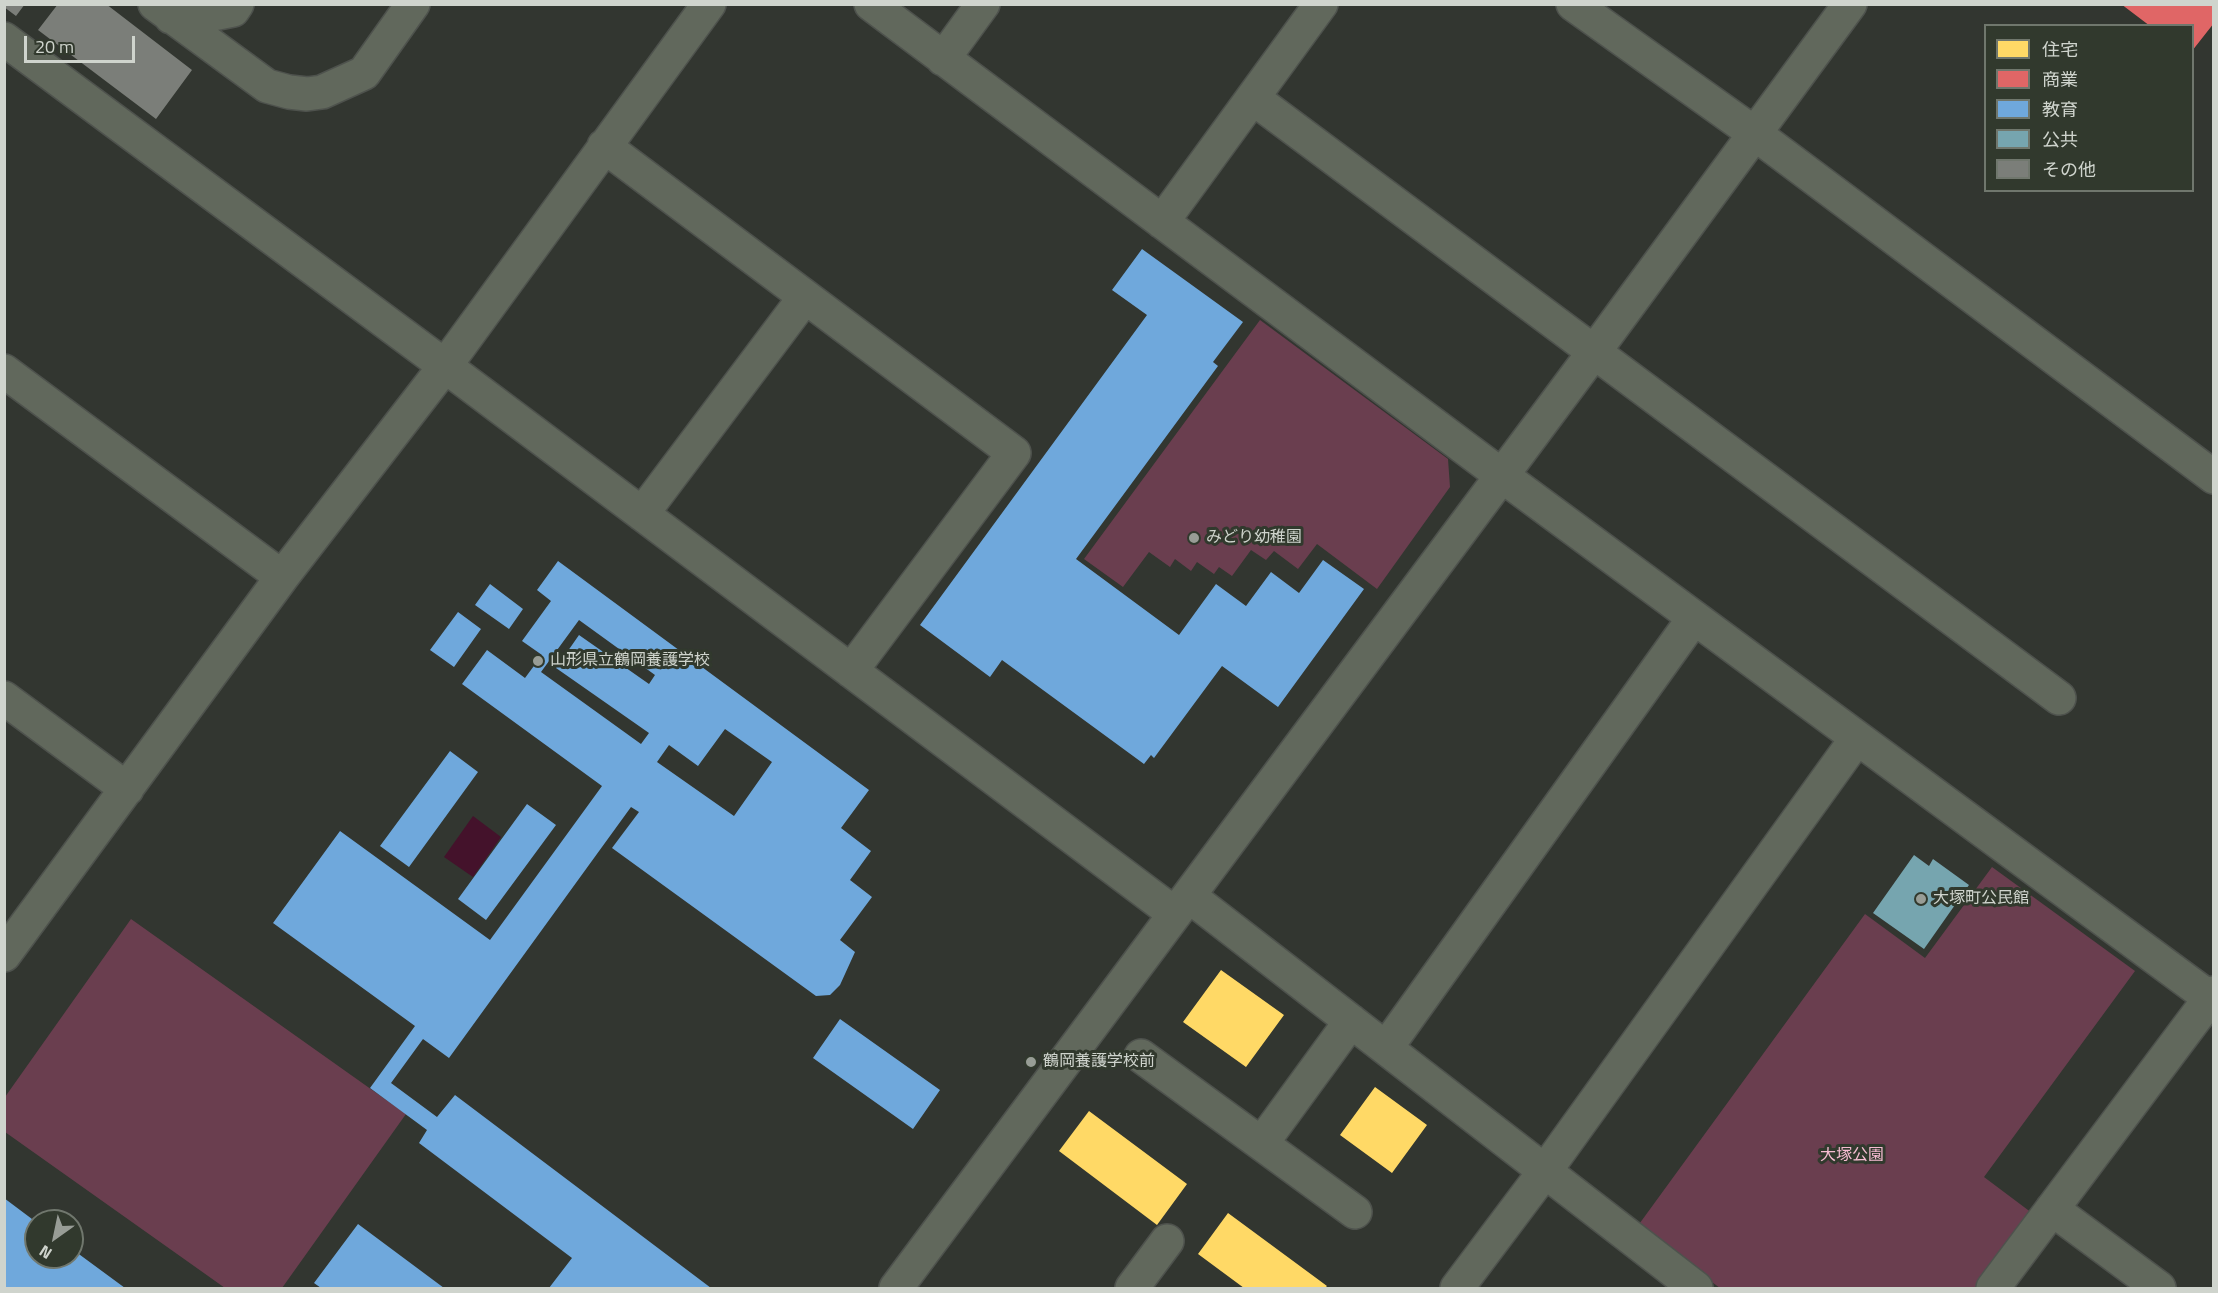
<!DOCTYPE html>
<meta charset="utf-8">
<style>
body{margin:0}
#map{position:relative;width:2218px;height:1293px;overflow:hidden;background:#323630;font-family:"Titillium Web","Noto Sans JP",sans-serif}
canvas{display:block}
.frame{position:absolute;inset:0;border:6px solid #cfd4cd;pointer-events:none}
.legend{position:absolute;left:1984px;top:24px;width:210px;height:168px;box-sizing:border-box;background:#31392d;border:2px solid #70776d;margin:0;padding:8px 10px;list-style:none;font-size:18px;color:#cfd4cd}
.legend li{display:flex;align-items:center;gap:12px;height:30px}
.legend b{width:30px;border:2px solid #70776d}
.north{position:absolute;left:24px;top:1209px;width:60px;height:60px;box-sizing:border-box;background:#31392d;border:2px solid #70776d;border-radius:50%;rotate:213deg;font-size:16px;font-weight:700;line-height:24px;text-align:center;color:#cfd4cd}
.north::after{content:'';display:block;margin:auto;width:21px;height:27px;background:#989d96;clip-path:polygon(50% 0,100% 100%,50% 72%,0 100%)}
.scale{position:absolute;left:24px;top:36px;width:111px;height:27px;box-sizing:border-box;border:3px solid #cfd4cd;border-top:0;padding-left:8px;font-size:18px;line-height:21px;white-space:nowrap;color:#cfd4cd;-webkit-text-stroke:4px #31392d;paint-order:stroke}
</style>
<div id="map">
<canvas width="2218" height="1293"></canvas>
<div class="frame"></div>
<ul class="legend">
<li><b style="height:16px;background:#ffd966"></b>住宅</li>
<li><b style="height:16px;background:#e06666"></b>商業</li>
<li><b style="height:16px;background:#6fa8dc"></b>教育</li>
<li><b style="height:16px;background:#76a5af"></b>公共</li>
<li><b style="height:16px;background:#7b7e79"></b>その他</li>
</ul>
<div class="north">N</div>
<div class="scale">20 m</div>
</div>
<script>
const g = document.querySelector('canvas').getContext('2d');
g.lineJoin = 'round';
function fillPath(path, color) { g.fillStyle = color; g.fill(path, 'evenodd'); }
const poly = rows => new Path2D(rows.map(r => 'M' + r).join(''));
function trace(path, color, width, dash) { g.strokeStyle = color; g.lineWidth = width; g.lineCap = dash ? 'butt' : 'round'; g.setLineDash(dash || []); g.stroke(path); }
function label(font, color, halo, rows, align = 'center') {
  g.font = font + ' "Titillium Web","Noto Sans JP",sans-serif'; g.lineWidth = 6; g.setLineDash([]); g.textBaseline = 'middle'; g.strokeStyle = halo; g.fillStyle = color; for (const [text, x, y, turn = 0] of rows) {
    g.save(); g.translate(x, y); g.rotate((+turn || 0) * Math.PI / 180); g.textAlign = isNaN(turn) ? turn : align; if (halo) g.strokeText(text, 0, 0); g.fillText(text, 0, 0); g.restore();
  }
}
const green = poly([
 [1260,320,1448,459,1450,487,1377,589,1317,544,1298,569,1274,551,1266,560,1251,550,1232,576,1219,567,1214,574,1197,562,1191,571,1175,559,1170,567,1149,552,1123,587,1084,559],
 [1992,867,2135,971,1984,1177,2032,1213,1977,1288,1720,1288,1637,1227,1865,914,1925,958],
 [131,919,406,1114,282,1288,225,1288,5,1132,5,1097]
]);
const water = poly([
 [473,816,501,837,473,877,444,857]
]);
const homes = poly([
 [1221,970,1284,1015,1246,1067,1183,1022],
 [1375,1087,1427,1125,1392,1173,1340,1135],
 [1089,1111,1187,1184,1157,1225,1059,1151],
 [1228,1213,1327,1286,1325,1288,1244,1288,1198,1254]
]);
const shops = poly([
 [2121,4,2214,4,2214,23,2192,51,2192,26,2150,26]
]);
const schools = poly([
 [1142,249,1243,322,1213,362,1218,366,1076,559,1179,635,1216,584,1246,606,1271,572,1299,593,1323,560,1364,589,1278,707,1222,666,1154,758,1151,755,1144,764,1002,660,990,677,920,625,1147,315,1112,290],
 [558,561,869,790,841,828,871,851,850,880,872,897,840,940,855,952,840,985,830,995,816,996,612,848,639,812,631,807,449,1058,423,1039,391,1083,437,1117,455,1095,711,1288,549,1288,572,1258,419,1143,427,1130,370,1088,415,1026,273,923,340,831,490,940,602,786,462,684,487,650,525,678,542,655,522,641,551,601,537,590],
 [579,620,655,675,649,684,579,635,556,668,649,733,641,744,541,672],
 [725,729,772,762,734,816,657,762,669,745,698,766],
 [490,584,523,609,509,629,475,605],
 [458,612,481,629,454,667,430,650],
 [450,751,478,772,409,867,380,846],
 [527,804,556,825,486,920,458,899],
 [840,1019,940,1090,913,1129,813,1058],
 [4,1198,36,1222,36,1257,72,1257,72,1249,125,1288,4,1288],
 [358,1224,444,1288,321,1288,314,1283]
]);
const public = poly([
 [1914,855,1929,866,1933,859,1969,885,1924,949,1873,913]
]);
const building = poly([
 [4,4,25,4,16,16,4,7],
 [58,4,106,4,192,70,156,119,38,30]
]);
const minor = poly([
 [155,4,267,86,289,92,307,94,322,92,364,73,413,4],
 [871,4,1501,475,2214,1001],
 [1573,4,1754,133,2214,477],
 [171,17,208,15,233,10,237,4],
 [4,39,445,366,1175,914],
 [943,59,983,4],
 [1253,98,2059,698],
 [604,146,1014,453,851,671],
 [1162,222,1321,4],
 [4,371,282,577],
 [642,514,805,297],
 [4,698,127,789],
 [1189,896,1696,1288],
 [4,955,282,577,445,366,709,4],
 [1386,1048,1694,618],
 [1141,1056,1355,1212],
 [1262,1143,1351,1021],
 [2052,1209,2159,1288],
 [896,1288,1594,352,1850,4],
 [1132,1288,1167,1241],
 [1457,1288,1545,1171,1857,738],
 [1993,1288,2214,993]
]);
const markers = [
 [1194,538,6,"#989d96"],
 [538,661,6,"#989d96"],
 [1921,899,6,"#989d96"],
 [1031,1062,6,"#989d96"]
];
const poiNames = [
 ["みどり幼稚園",1206,538],
 ["山形県立鶴岡養護学校",550,661],
 ["大塚町公民館",1933,899],
 ["鶴岡養護学校前",1043,1062]
];
const parkNames = [
 ["大塚公園",1852,1156]
];
fillPath(green, '#6a3e4f');
fillPath(water, '#44122b');
fillPath(homes, '#ffd966');
fillPath(shops, '#e06666');
fillPath(schools, '#6fa8dc');
fillPath(public, '#76a5af');
fillPath(building, '#7b7e79');
trace(minor, '#4e524d', 36);
trace(minor, '#61685c', 33);
for (const [x, y, r, color] of markers) { const dot = new Path2D(); dot.arc(x, y, r, 0, 2 * Math.PI); g.fillStyle = color; g.fill(dot); trace(dot, '#31392d', 2); }
label('16px', '#cfd4cd', '#31392d', poiNames, 'left');
label('16px', '#f6bcd2', '#31392d', parkNames);
</script>
